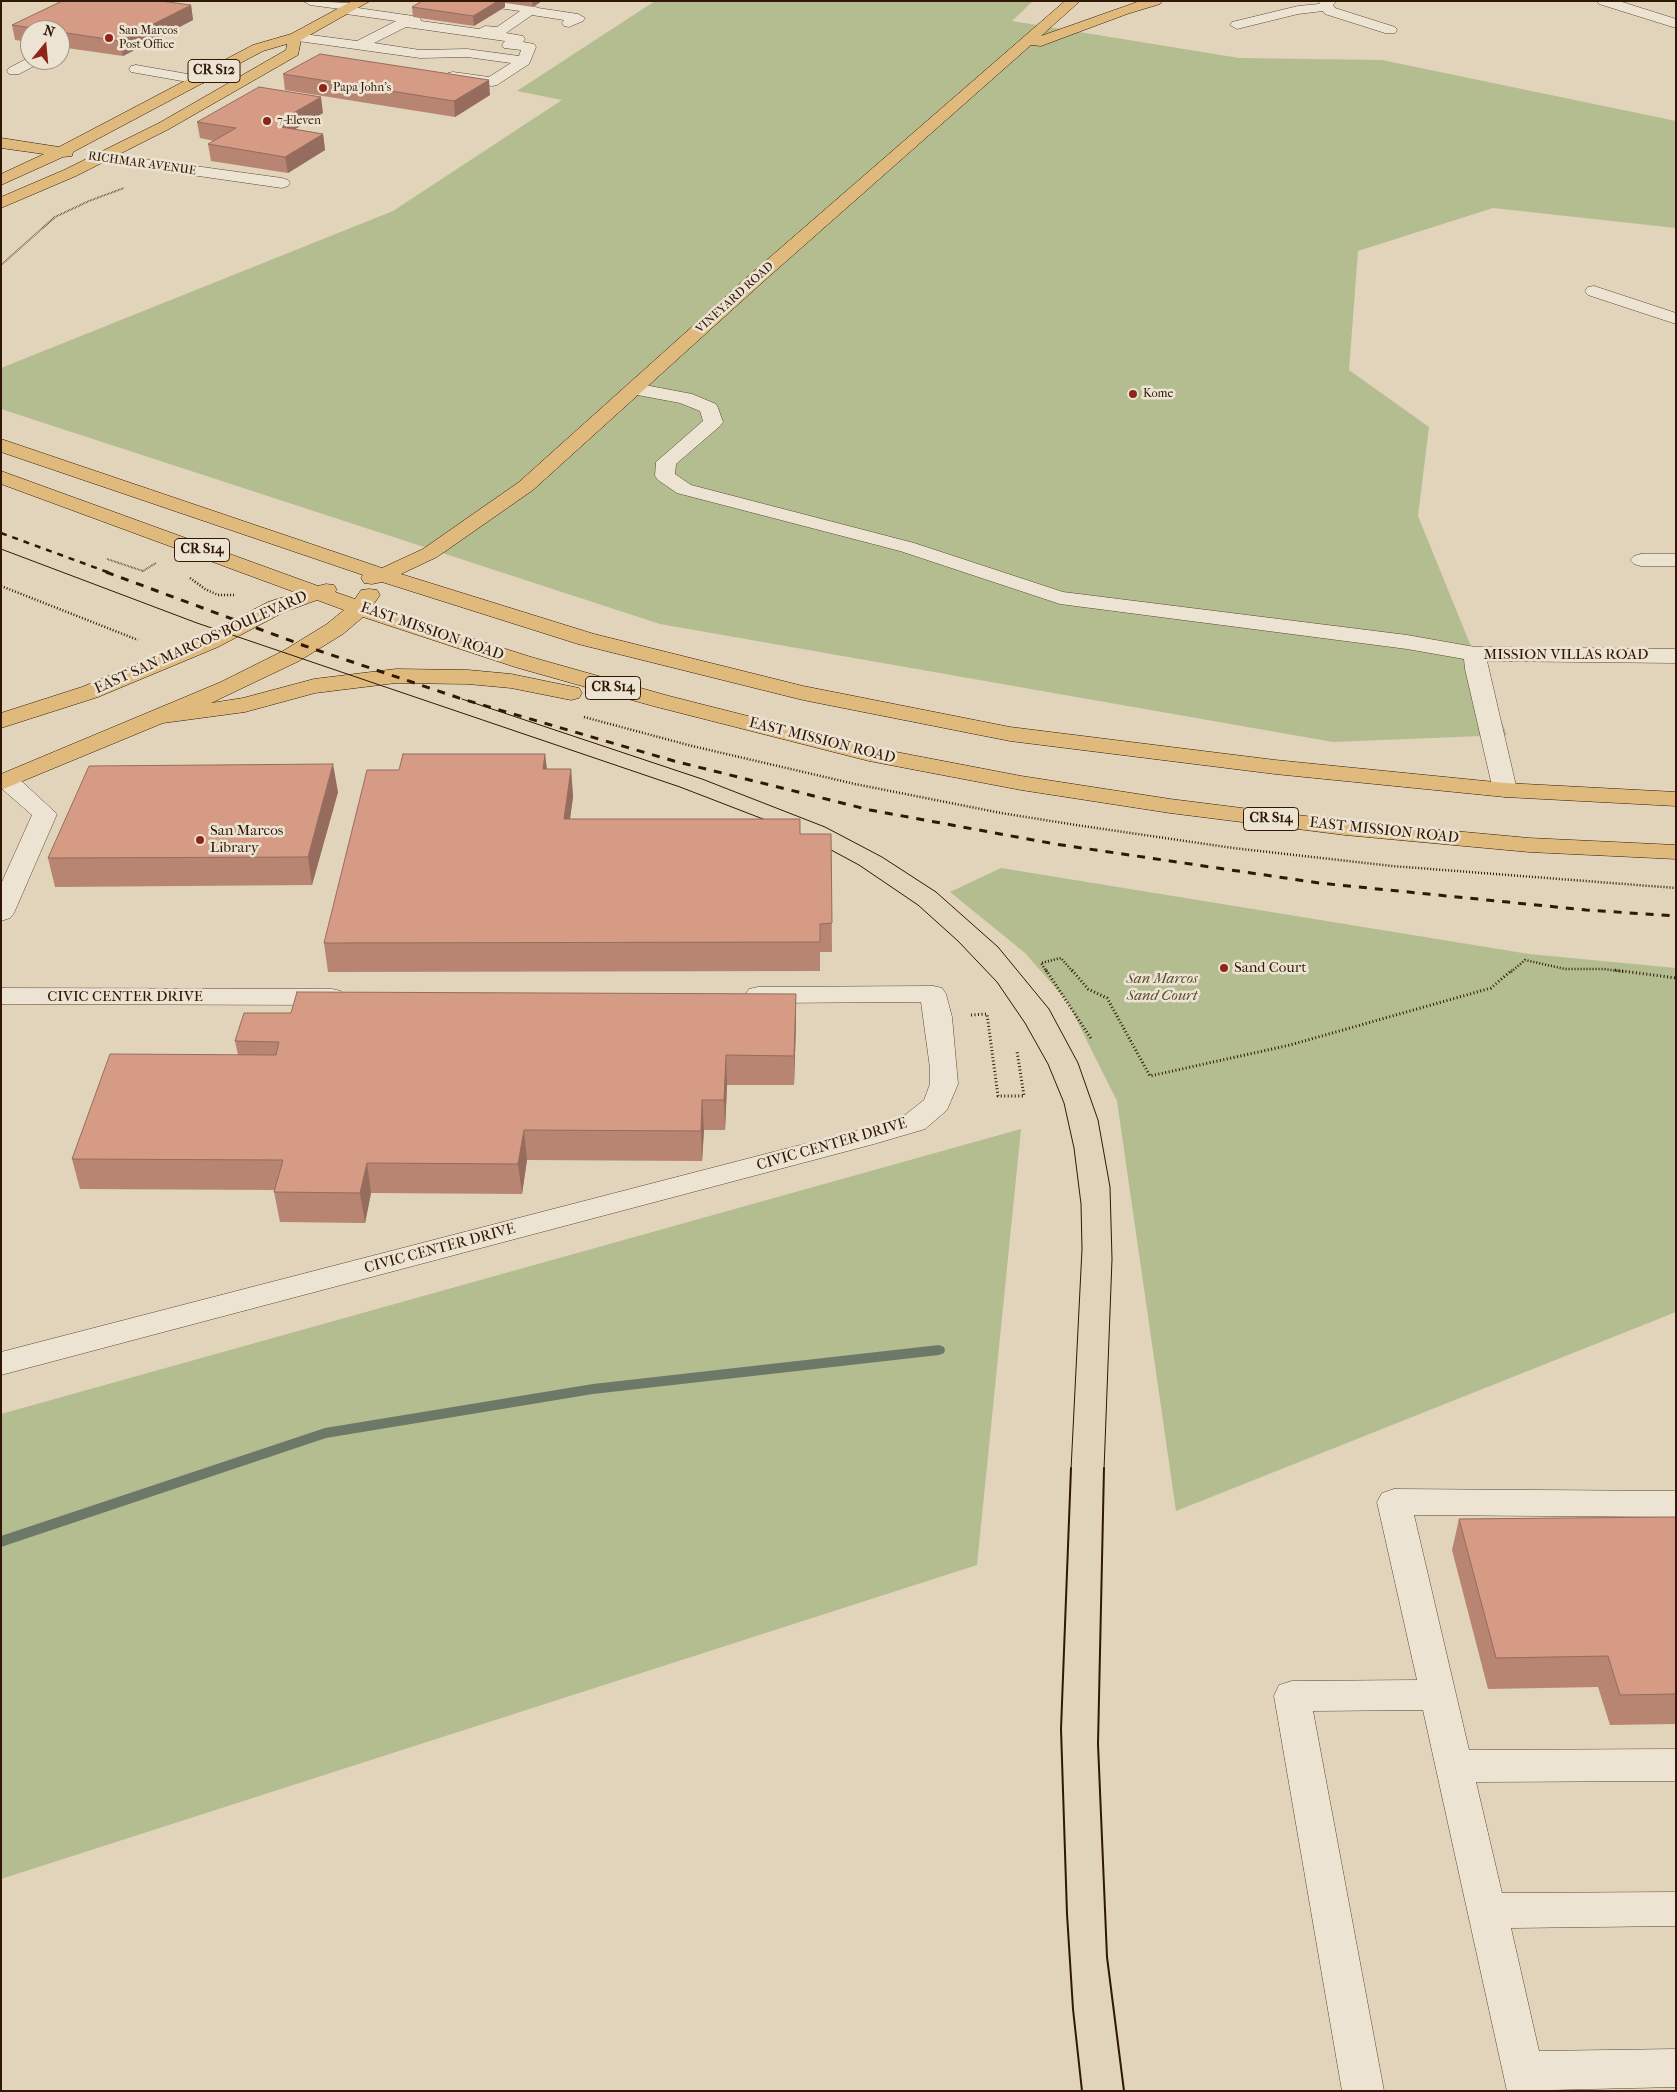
<!DOCTYPE html>
<style>
body{margin:0}
#map{position:relative;width:1677px;height:2092px;overflow:hidden;background:#e1d4ba;font-family:"IM FELL French Canon",serif}
canvas{display:block}
.frame{position:absolute;inset:0;border:2px solid #311804;pointer-events:none}
.north{position:absolute;left:20px;top:20px;width:50px;height:50px;box-sizing:border-box;background:#ece3d2;border:1px solid #a19280;border-radius:50%;rotate:17deg;font-size:14px;font-weight:700;line-height:20px;text-align:center;color:#311804}
.north::after{content:'';display:block;margin:auto;width:18px;height:22px;background:#8f2418;clip-path:polygon(50% 0,100% 100%,50% 72%,0 100%)}
</style>
<div id="map">
<canvas width="1677" height="2092"></canvas>
<div class="frame"></div>
<div class="north">N</div>
</div>
<script>
const g = document.querySelector('canvas').getContext('2d');
g.lineJoin = 'round';
function fillPath(path, color) { g.fillStyle = color; g.fill(path, 'evenodd'); }
const poly = rows => new Path2D(rows.map(r => 'M' + r).join(''));
function trace(path, color, width, dash) { g.strokeStyle = color; g.lineWidth = width; g.lineCap = dash ? 'butt' : 'round'; g.setLineDash(dash || []); g.stroke(path); }
function label(font, color, halo, rows, align = 'center') {
  g.font = font + ' "IM FELL French Canon",serif'; g.lineWidth = 5; g.setLineDash([]); g.textBaseline = 'middle'; g.strokeStyle = halo; g.fillStyle = color; for (const [text, x, y, turn = 0] of rows) {
    g.save(); g.translate(x, y); g.rotate((+turn || 0) * Math.PI / 180); g.textAlign = isNaN(turn) ? turn : align; if (halo) g.strokeText(text, 0, 0); g.fillText(text, 0, 0); g.restore();
  }
}
const green = poly([
 [655,1,1033,1,1012,21,1239,58,1382,60,1676,121,1676,228,1493,208,1358,251,1349,370,1429,427,1418,516,1507,735,1333,742,660,624,1,409,1,368,393,211,562,100,517,91],
 [1001,868,1529,954,1676,968,1676,1312,1176,1511,1117,1101,1067,1001,1025,953,950,892],
 [1021,1129,977,1565,1,1879,1,1414]
]);
const stream = poly([
 [939,1345,944,1347,945,1350,944,1353,939,1355,593,1394,326,1438,1,1547,1,1536,325,1428,593,1384,939,1345]
]);
const pathFar2 = poly([
 [1,265,55,217,89,201,124,188],
 [107,559,143,571,156,563]
]);
const pathFar1 = poly([
 [190,578,205,589,218,595,234,595],
 [1,586,138,640],
 [584,717,692,746,855,784,1001,813,1076,825,1233,848,1392,866,1676,888],
 [1047,972,1041,963,1061,958,1073,972],
 [1511,972,1525,960,1565,969,1604,969,1625,972]
]);
const path = poly([
 [1046,970,1092,1040],
 [1072,970,1088,989,1107,998,1150,1076,1290,1045,1491,988,1512,970],
 [1615,970,1676,978],
 [971,1015,987,1014,998,1096,1024,1096,1017,1051]
]);
const minor = poly([
 [303,1,352,3,357,4,358,8,420,17,421,21,479,29,485,26,497,27,520,11,476,5,469,1,506,1,532,5,538,8,578,14,585,18,583,21,569,27,564,26,562,23,564,20,532,15,506,33,523,36,525,39,523,42,534,44,536,47,529,64,497,85,492,86,453,80,448,79,446,76,448,73,453,72,489,77,511,63,467,57,420,58,291,40,289,37,291,34,296,33,357,41,396,21,346,14,341,13,340,9,310,5,303,1],
 [406,27,505,41,502,45,504,48,521,50,519,56,467,49,420,50,374,43,406,27],
 [1321,1,1337,1,1333,5,1335,8,1395,27,1397,30,1395,33,1385,33,1325,14,1323,11,1298,14,1237,29,1230,25,1232,22,1298,6,1319,4,1321,1],
 [1597,1,1619,1,1676,19,1676,28,1599,4,1597,1],
 [30,57,30,60,42,60,40,63,19,74,9,74,7,71,9,68,30,57],
 [136,65,199,76,204,77,206,80,204,83,199,84,131,72,129,69,131,66,136,65],
 [100,153,282,178,288,180,290,183,288,186,282,188,94,161,92,158,94,155,100,153],
 [1594,286,1676,313,1676,324,1588,295,1585,291,1588,287,1594,286],
 [634,383,692,394,716,404,718,408,723,422,720,426,676,464,675,474,691,485,914,543,1063,592,1407,635,1475,647,1676,649,1676,663,1487,661,1517,790,1514,795,1505,797,1496,795,1493,790,1465,669,1464,659,1407,649,1060,604,900,551,677,493,658,480,655,476,656,462,703,421,700,411,680,403,627,393,625,389,627,385,634,383],
 [1641,554,1676,554,1676,566,1641,566,1634,564,1630,560,1634,556,1641,554],
 [8,774,16,776,57,814,14,913,10,918,1,921,1,884,32,815,1,788,1,775,8,774],
 [933,986,942,988,946,994,952,1017,958,1084,947,1110,925,1129,874,1144,1,1375,1,1352,866,1128,905,1115,924,1100,930,1084,930,1068,921,1002,758,1003,749,1001,745,995,749,989,758,987,933,986],
 [1,988,332,989,341,991,345,997,341,1003,332,1005,1,1004,1,988],
 [1394,1489,1676,1491,1676,1517,1414,1515,1469,1750,1676,1749,1676,1781,1476,1782,1502,1893,1676,1892,1676,1926,1511,1928,1539,2051,1676,2049,1676,2087,1507,2091,1423,1710,1313,1711,1384,2091,1342,2091,1274,1696,1279,1685,1292,1681,1417,1680,1377,1502,1382,1493,1394,1489]
]);
const major = poly([
 [352,1,370,1,301,40,298,55,169,129,76,176,1,208,1,197,64,170,159,123,286,50,287,44,263,51,73,152,72,156,63,157,1,185,1,174,44,154,1,148,1,138,59,147,253,45,291,34,352,1],
 [1065,1,1080,1,1041,36,1140,1,1162,1,1160,4,1127,14,1041,46,1031,45,765,280,533,490,437,557,401,574,594,634,803,686,1010,727,1275,760,1505,783,1676,792,1676,806,1505,797,1275,774,1010,741,803,700,578,644,382,582,372,584,364,583,361,578,363,575,1,452,1,439,382,568,423,549,519,482,753,272,1065,1],
 [1,471,318,586,326,584,334,585,337,590,335,592,355,599,361,590,369,589,377,590,380,595,373,605,411,619,531,657,669,696,870,747,1021,776,1170,799,1345,821,1529,838,1676,845,1676,859,1529,852,1345,835,1170,813,1021,790,869,761,653,706,515,667,363,617,343,634,299,661,211,703,243,698,314,679,396,669,468,670,511,674,579,688,582,693,579,698,571,700,511,688,468,684,396,683,315,693,245,712,163,723,1,790,1,774,221,682,283,651,327,624,344,610,317,600,284,612,218,647,98,697,1,728,1,713,82,687,202,637,268,602,297,593,1,484,1,471]
]);
const tramFar1 = poly([
 [1,549,197,623,680,787,776,824],
 [462,699,702,779,825,827,882,857,936,892,998,947,1049,1009,1078,1063,1098,1120,1110,1187,1112,1259,1104,1470],
 [820,844,859,865,918,905,958,941,997,982,1025,1023,1048,1064,1064,1103,1074,1148,1081,1204,1082,1249,1071,1470]
]);
const tram = poly([
 [1071,1468,1061,1729,1067,1914,1073,2009,1082,2091],
 [1104,1468,1098,1744,1107,1957,1124,2091]
]);
const railFar1 = poly([
 [1,533,110,573]
]);
const rail = poly([
 [106,572,305,646,462,699,674,761,870,810,1055,844,1319,883,1586,910,1676,916]
]);
const wall = poly([
 [422,1,542,1,533,7,505,3,505,7,474,26,413,17,412,7],
 [191,5,193,20,123,56,60,47,60,30,30,30,30,42,15,40,12,25],
 [283,74,490,95,455,117,285,90],
 [323,113,295,129,323,134,325,150,288,173,211,161,208,144,214,141,200,138,197,122],
 [545,754,547,769,571,769,573,797,570,819,800,834,831,834,832,952,820,952,820,971,328,972,324,943,399,770],
 [338,792,312,885,55,887,48,858],
 [796,994,796,1023,794,1085,727,1085,725,1130,704,1130,702,1161,527,1160,522,1194,371,1193,365,1223,280,1222,274,1192,275,1190,80,1189,72,1159,238,1055,235,1041,291,1013],
 [1676,1517,1676,1724,1610,1725,1598,1687,1488,1689,1452,1550,1459,1519]
]);
const shadedWall = poly([
 [498,1,505,1,505,7,474,26,473,16],
 [532,1,542,1,533,7],
 [191,5,193,20,123,56,120,41],
 [489,80,490,95,455,117,454,101],
 [321,97,323,113,292,131,284,143,281,120],
 [323,134,325,150,288,173,285,157],
 [545,754,548,782,543,769],
 [333,764,338,792,312,885,308,857],
 [571,769,573,797,566,847,564,819],
 [796,994,796,1023,794,1085,794,1056],
 [726,1055,727,1085,725,1130,724,1100],
 [702,1100,704,1130,702,1161,701,1131],
 [524,1130,527,1160,522,1194,518,1164],
 [367,1163,371,1193,365,1223,360,1193]
]);
const building = poly([
 [62,1,161,1,191,5,120,41,60,32,60,30,46,30,12,25,62,1],
 [422,1,498,1,473,16,412,7,422,1],
 [320,54,489,80,454,101,283,74,320,54],
 [259,87,321,97,281,120,291,122,281,127,323,134,285,157,208,144,236,128,197,122,259,87],
 [403,754,545,754,543,769,571,769,564,819,800,819,800,834,831,834,832,923,820,924,820,942,324,943,367,770,399,770,403,754],
 [333,764,308,857,48,858,89,766,333,764],
 [297,992,796,994,794,1056,726,1055,724,1100,702,1100,701,1131,524,1130,518,1164,367,1163,360,1193,274,1192,283,1160,72,1159,110,1054,276,1055,279,1042,235,1041,244,1013,291,1013,297,992],
 [1676,1517,1676,1694,1620,1695,1608,1656,1496,1658,1459,1519,1676,1517]
]);
const markers = [
 [109,38,5,"#8f2418"],
 [323,88,5,"#8f2418"],
 [267,121,5,"#8f2418"],
 [1133,394,5,"#8f2418"],
 [200,840,5,"#8f2418"],
 [1224,968,5,"#8f2418"]
];
const farPoinames = [
 ["San Marcos",119,31],
 ["Post Office",119,45],
 ["Papa John's",333,88],
 ["7-Eleven",277,121],
 ["Kome",1143,394]
];
const farStreetnames = [
 ["RICHMAR AVENUE",142,164,8],
 ["VINEYARD ROAD",735,298,-42]
];
const shields = [
 [214,71,52],
 [202,550,55],
 [613,688,55],
 [1271,819,55]
];
const shieldNames = [
 ["CR S12",214,71],
 ["CR S14",202,550],
 ["CR S14",613,688],
 ["CR S14",1271,819]
];
const streetNames = [
 ["EAST MISSION ROAD",432,632,19],
 ["EAST SAN MARCOS BOULEVARD",201,643,-24],
 ["MISSION VILLAS ROAD",1566,655],
 ["EAST MISSION ROAD",822,741,14],
 ["EAST MISSION ROAD",1384,831,6],
 ["CIVIC CENTER DRIVE",125,997],
 ["CIVIC CENTER DRIVE",832,1145,-16],
 ["CIVIC CENTER DRIVE",440,1249,-15]
];
const poiNames = [
 ["San Marcos",210,831],
 ["Library",210,848],
 ["Sand Court",1234,968]
];
const parkNames = [
 ["San Marcos",1162,979],
 ["Sand Court",1162,996]
];
fillPath(green, '#b3bd90');
fillPath(stream, '#6d7968');
trace(minor, '#5d4732', 1);
trace(major, '#311804', 1);
trace(pathFar2, '#311804', 2, [0.5, 1]);
trace(pathFar1, '#311804', 2.5, [1, 2]);
trace(path, '#311804', 3, [1, 2.5]);
fillPath(minor, '#ece3d2');
fillPath(major, '#e0ba7d');
trace(tramFar1, '#311804', 1);
trace(tram, '#311804', 2);
trace(railFar1, '#311804', 2.5, [6, 6]);
trace(rail, '#311804', 3, [8, 8]);
fillPath(wall, '#b78572');
fillPath(shadedWall, '#956c5d');
fillPath(building, '#d59b85');
trace(building, '#956c5d', 1);
for (const [x, y, r, color] of markers) { const dot = new Path2D(); dot.arc(x, y, r, 0, 2 * Math.PI); g.fillStyle = color; g.fill(dot); trace(dot, '#ece3d2', 2); }
label('12px', '#311804', '#ece3d2', farPoinames, 'left');
label('12px', '#311804', '#ece3d2', farStreetnames);
for (const [x, y, w] of shields) { const box = new Path2D(); box.roundRect(x - w / 2, y - 11.5, w, 23, 4); g.fillStyle = '#ece3d2'; g.fill(box); trace(box, '#311804', 1); }
label('bold 14px', '#311804', null, shieldNames);
label('15px', '#311804', '#ece3d2', streetNames);
label('15px', '#311804', '#ece3d2', poiNames, 'left');
label('italic 15px', '#584a2e', '#ece3d2', parkNames);
</script>
